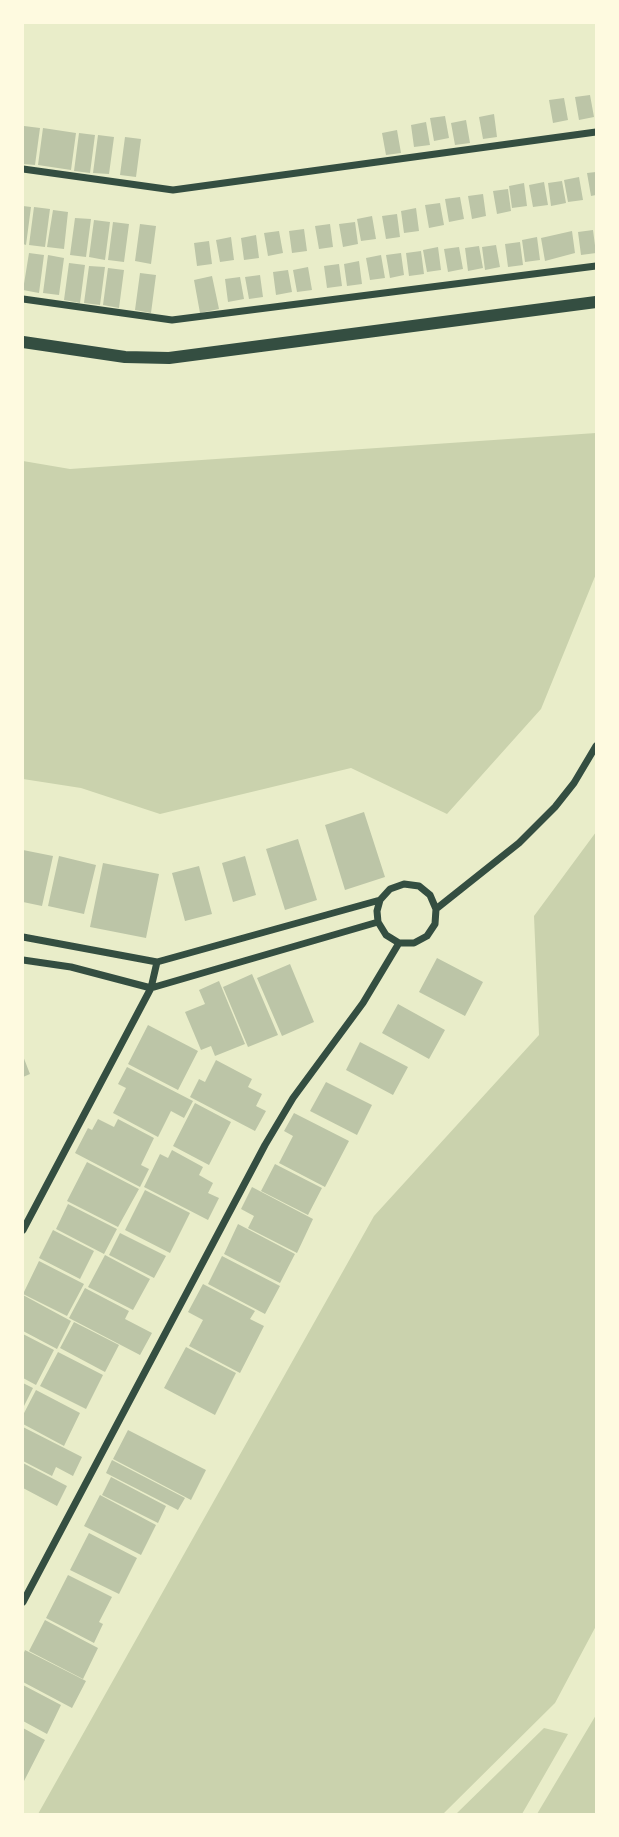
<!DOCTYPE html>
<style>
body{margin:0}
#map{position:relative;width:619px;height:1837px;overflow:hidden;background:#e9edc9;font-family:"Varela Round",sans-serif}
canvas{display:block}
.frame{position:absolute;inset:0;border:24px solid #fefae0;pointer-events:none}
</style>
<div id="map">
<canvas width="619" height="1837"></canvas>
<div class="frame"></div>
</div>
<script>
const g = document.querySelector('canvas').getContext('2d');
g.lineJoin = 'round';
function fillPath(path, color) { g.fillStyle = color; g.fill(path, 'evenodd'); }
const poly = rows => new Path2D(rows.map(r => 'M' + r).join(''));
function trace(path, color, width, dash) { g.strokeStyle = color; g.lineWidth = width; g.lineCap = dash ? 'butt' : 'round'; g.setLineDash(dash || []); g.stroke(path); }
const green = poly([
 [596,433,596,574,541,709,447,814,351,768,160,814,81,788,23,779,23,461,70,469],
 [596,832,596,1626,555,1703,443,1814,38,1814,374,1216,539,1035,534,916],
 [596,1715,596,1814,537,1814],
 [544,1728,568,1734,522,1814,456,1814]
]);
const building = poly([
 [590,95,594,117,579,120,575,97],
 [564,98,568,120,553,123,549,100],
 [494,114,497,137,483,139,479,117],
 [445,116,449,138,434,141,430,118],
 [466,120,470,143,455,145,451,123],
 [426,122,430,145,414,147,411,125],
 [24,126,40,128,35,165,23,164],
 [43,128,76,133,71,170,38,165],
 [397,130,401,153,386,155,382,133],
 [79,133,95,135,90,173,74,171],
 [98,135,114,137,109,174,93,173],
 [125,137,141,139,136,177,120,175],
 [596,172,596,195,591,196,587,173],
 [579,177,583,200,568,202,564,180],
 [562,181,566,203,551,206,548,183],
 [544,182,548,205,533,207,529,185],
 [524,183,527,206,512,208,509,186],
 [508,189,511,211,497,214,493,191],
 [483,194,486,216,472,219,468,196],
 [460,197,464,219,449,222,445,199],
 [440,203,444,225,429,228,425,205],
 [23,206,31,207,26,245,23,244],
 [34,207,50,209,45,247,29,245],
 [416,208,419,231,404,233,401,211],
 [53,210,68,212,64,249,47,247],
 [397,214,400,237,386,239,382,216],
 [372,216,376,239,361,241,357,219],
 [75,218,91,219,86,257,70,255],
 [94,220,110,222,105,260,89,257],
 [113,222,129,224,124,262,108,260],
 [355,222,358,244,343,247,339,224],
 [140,224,156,226,151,264,135,261],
 [330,224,333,247,319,249,315,226],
 [304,229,307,251,292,253,289,231],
 [593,230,596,253,581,255,578,232],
 [279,231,283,253,268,256,264,233],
 [572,231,575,253,545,261,541,238],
 [256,235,259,258,244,260,241,238],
 [231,237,234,260,220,262,216,240],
 [537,237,540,260,525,262,522,240],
 [209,241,212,264,197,266,194,243],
 [520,242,523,265,508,267,505,244],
 [496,245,500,267,485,270,482,247],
 [479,246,483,268,468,271,465,248],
 [438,247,441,270,427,272,423,250],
 [459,247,463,269,448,272,444,249],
 [421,251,424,274,409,276,406,253],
 [29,253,44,255,39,293,23,290],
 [401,253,404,275,390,278,386,255],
 [48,255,64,258,59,295,43,293],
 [381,255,385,278,370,280,366,258],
 [359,261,362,284,347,286,344,264],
 [69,263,85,265,80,303,64,300],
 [339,264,342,286,327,288,324,266],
 [89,266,105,267,100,305,84,303],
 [308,267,312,290,297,292,293,270],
 [108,268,124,270,119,308,103,305],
 [288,270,292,292,276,295,273,272],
 [140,273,156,275,151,313,135,310],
 [260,275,263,297,249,299,245,277],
 [212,276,219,309,200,313,194,280],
 [240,277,244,299,228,302,225,279],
 [364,812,385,877,345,890,325,825],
 [298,839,317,900,285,910,266,849],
 [23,850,53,856,42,906,23,902],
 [59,856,96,865,84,914,48,906],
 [245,856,256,895,233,902,222,863],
 [103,863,159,874,146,938,90,927],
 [199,866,212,914,185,921,172,873],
 [437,958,483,982,465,1016,419,992],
 [290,964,314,1022,282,1036,257,978],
 [252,974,278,1035,248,1047,223,987],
 [219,981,245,1044,215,1056,211,1046,201,1050,185,1012,205,1004,199,990],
 [398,1004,445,1030,429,1059,382,1033],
 [148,1025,198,1051,178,1090,128,1064],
 [360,1042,408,1067,393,1095,346,1070],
 [23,1056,30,1074,23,1077],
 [216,1060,252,1079,248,1087,262,1094,256,1106,266,1111,255,1131,190,1097,199,1079,205,1082],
 [127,1067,193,1101,184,1118,171,1111,158,1137,113,1113,126,1088,118,1084],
 [326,1082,372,1105,357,1135,310,1111],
 [195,1103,231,1122,209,1165,173,1146],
 [294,1113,349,1141,325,1187,279,1163,293,1136,284,1131],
 [98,1119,114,1127,118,1119,154,1138,141,1165,149,1169,140,1187,75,1153,88,1128,92,1130],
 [172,1150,203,1167,199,1175,213,1183,208,1193,219,1198,208,1220,144,1187,160,1154,168,1158],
 [87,1162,139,1189,118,1227,67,1201],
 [275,1164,322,1188,308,1215,261,1191],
 [252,1187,313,1219,297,1253,248,1228,254,1216,241,1209],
 [145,1190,190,1213,170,1253,125,1230],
 [68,1204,117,1229,104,1254,56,1229],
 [238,1224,295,1254,280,1283,224,1254],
 [53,1230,94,1251,80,1279,39,1258],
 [120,1233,166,1256,154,1278,109,1255],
 [105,1255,150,1279,133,1310,88,1287],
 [222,1256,280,1286,265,1314,208,1284],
 [39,1261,84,1284,67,1316,23,1294],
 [203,1284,255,1311,250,1319,264,1326,240,1373,189,1346,203,1320,188,1312],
 [85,1288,129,1311,125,1319,152,1333,140,1355,69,1318],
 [23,1295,71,1321,57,1349,23,1331],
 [74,1322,119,1345,105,1372,60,1348],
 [23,1334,54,1350,36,1385,23,1378],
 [186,1347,236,1373,215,1415,164,1388],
 [58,1352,103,1375,86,1409,40,1386],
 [23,1383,33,1388,23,1408],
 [36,1390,80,1413,64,1446,23,1424,23,1415],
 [23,1427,82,1457,73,1476,56,1467,52,1476,23,1461],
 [128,1430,206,1470,191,1500,113,1459],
 [112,1460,185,1498,178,1510,106,1473],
 [23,1463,67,1486,57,1506,23,1488],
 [111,1477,166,1506,158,1523,102,1495],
 [100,1495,156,1525,141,1555,84,1526],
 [89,1533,137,1558,119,1594,70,1570],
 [68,1575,112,1597,99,1622,103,1624,94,1643,46,1618],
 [45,1620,98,1648,83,1679,29,1651],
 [25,1650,86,1681,72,1708,23,1682,23,1655],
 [23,1685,61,1705,47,1734,23,1721],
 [23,1728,45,1740,23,1783]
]);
const minor = poly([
 [23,169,173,190,596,132],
 [23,299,172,320,596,266],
 [436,909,519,843,555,807,574,783,596,746],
 [23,937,157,962,380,900,390,889,404,884,419,886,430,895,436,909,435,924,427,936,414,943,399,943,386,935,378,922,377,911,380,900],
 [23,960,71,967,151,988,378,922],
 [23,1230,151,988,157,962],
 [23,1602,265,1145,293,1098,363,1003,399,943]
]);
const tertiary = poly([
 [23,342,125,357,169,358,596,302]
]);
fillPath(green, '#cad2ad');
fillPath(building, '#bcc5a7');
trace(minor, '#344e41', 7);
trace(tertiary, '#344e41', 12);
</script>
